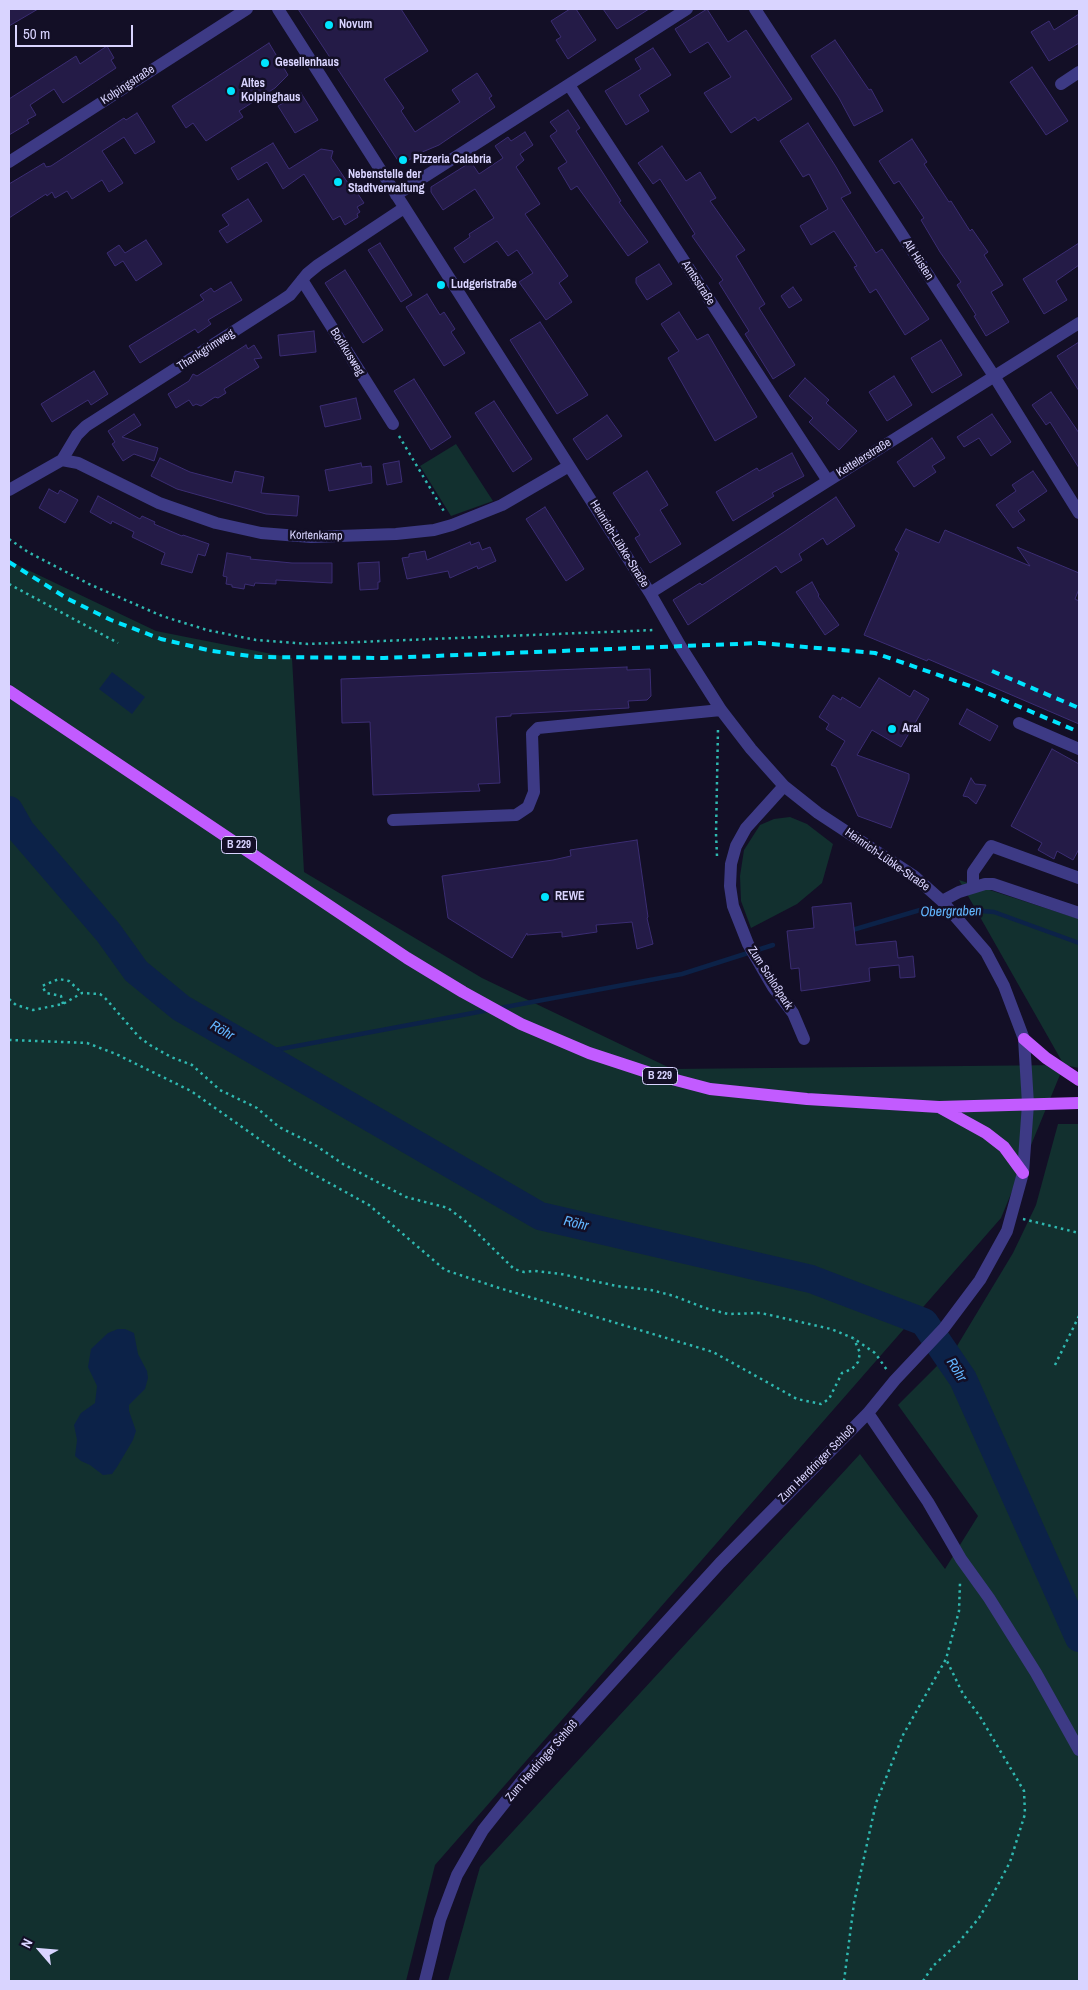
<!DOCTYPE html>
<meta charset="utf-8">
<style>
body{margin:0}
#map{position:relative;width:1088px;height:1990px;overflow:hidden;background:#130f26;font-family:"Archivo Narrow",sans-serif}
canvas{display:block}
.frame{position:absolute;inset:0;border:10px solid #d9d4ff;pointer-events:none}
.north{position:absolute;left:15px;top:1925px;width:50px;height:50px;-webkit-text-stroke:4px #130f26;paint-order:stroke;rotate:297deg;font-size:14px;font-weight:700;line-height:20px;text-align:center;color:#d9d4ff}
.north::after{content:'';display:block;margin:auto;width:18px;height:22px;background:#d9d4ff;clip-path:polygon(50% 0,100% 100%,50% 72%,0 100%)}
.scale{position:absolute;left:15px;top:25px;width:118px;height:22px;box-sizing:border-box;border:2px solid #d9d4ff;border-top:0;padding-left:6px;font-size:15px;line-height:18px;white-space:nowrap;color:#d9d4ff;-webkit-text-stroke:4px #130f26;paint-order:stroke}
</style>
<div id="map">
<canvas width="1088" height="1990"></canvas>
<div class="frame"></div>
<div class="north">N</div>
<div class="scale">50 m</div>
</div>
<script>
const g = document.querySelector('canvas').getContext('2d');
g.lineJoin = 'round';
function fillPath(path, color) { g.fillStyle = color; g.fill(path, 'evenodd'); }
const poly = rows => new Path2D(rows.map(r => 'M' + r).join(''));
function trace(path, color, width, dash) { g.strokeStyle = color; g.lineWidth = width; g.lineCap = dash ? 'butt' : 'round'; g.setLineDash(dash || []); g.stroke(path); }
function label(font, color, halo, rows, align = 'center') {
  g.font = font + ' "Archivo Narrow",sans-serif'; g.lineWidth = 5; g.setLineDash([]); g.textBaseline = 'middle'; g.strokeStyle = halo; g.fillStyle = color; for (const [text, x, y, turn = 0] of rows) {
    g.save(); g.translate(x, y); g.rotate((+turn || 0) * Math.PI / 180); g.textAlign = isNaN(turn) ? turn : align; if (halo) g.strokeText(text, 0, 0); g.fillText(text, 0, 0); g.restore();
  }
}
const green = poly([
 [456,444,493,501,451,516,420,466],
 [9,561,156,631,292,658,304,872,482,978,672,1069,1064,1065,959,880,1079,919,1079,1068,1064,1065,1001,1218,435,1865,406,1981,9,1981],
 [790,817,807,824,833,844,822,883,797,904,751,928,741,901,740,876,744,850,760,825,774,819],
 [1058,1124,1079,1124,1079,1981,448,1981,480,1867,860,1454,945,1569,978,1516,898,1405,957,1346,1013,1253,1036,1205]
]);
const water = poly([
 [112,672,145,697,132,714,99,689],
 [118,1329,125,1329,134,1333,138,1354,147,1371,148,1378,145,1389,129,1405,129,1411,136,1431,133,1440,117,1467,112,1474,103,1475,90,1465,81,1461,75,1456,77,1440,74,1425,81,1413,95,1403,97,1386,88,1367,91,1349,108,1333]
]);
const stream = poly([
 [9,838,21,831],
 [849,931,920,910,958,909,994,912,1079,943],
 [500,1008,682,974,773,945],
 [259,1053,489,1010]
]);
const river = poly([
 [9,810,21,831,108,932,136,971,181,1008,540,1216,811,1279,924,1322,963,1379,1079,1638]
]);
const building = poly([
 [9,9,38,9,9,26,9,9],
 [298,9,401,9,428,51,384,79,404,108,401,111,415,132,460,102,452,90,477,73,492,96,489,98,495,107,439,145,420,153,401,165,298,9],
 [570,9,576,9,596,40,568,59,556,40,561,37,551,21,570,9],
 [603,9,649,9,617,29,603,9],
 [707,9,728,42,746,30,792,99,758,121,755,117,731,133,704,93,731,77,708,42,690,53,675,29,707,9],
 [1079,14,1079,43,1049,61,1031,32,1049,21,1054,30,1079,14],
 [835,40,869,90,871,89,883,111,854,126,839,98,811,56,835,40],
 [269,43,288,75,275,88,239,111,243,117,206,141,193,123,186,128,172,106,269,43],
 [107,46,114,58,111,60,116,68,63,103,54,89,30,105,36,115,27,120,29,123,9,135,9,99,76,56,80,64,107,46],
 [653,48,671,75,639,95,649,111,626,125,605,91,641,69,635,59,653,48],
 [1032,67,1068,121,1046,135,1010,82,1032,67],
 [301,93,318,120,295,133,278,106,301,93],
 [568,110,580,128,576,131,621,201,619,202,648,242,628,256,577,186,571,190,558,168,567,162,550,136,557,131,550,122,568,110],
 [137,113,155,142,135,154,124,137,102,151,123,183,109,192,102,180,72,199,67,191,55,198,52,192,47,196,46,194,9,218,9,184,44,163,46,167,51,166,124,118,126,120,137,113],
 [808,123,836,167,851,193,841,198,876,253,882,249,929,319,905,335,876,289,870,293,854,267,857,266,834,231,811,245,800,226,828,209,809,174,803,177,780,141,808,123],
 [525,132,533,145,520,154,524,160,516,167,540,204,525,214,568,276,559,283,572,302,546,320,519,282,533,273,517,250,508,256,497,241,464,263,454,248,470,237,469,234,494,218,475,189,443,210,431,192,431,187,471,162,479,174,503,158,495,146,508,137,511,141,525,132],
 [912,139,927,162,924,164,949,202,951,201,970,231,972,229,988,252,984,255,1003,285,991,292,1009,322,986,336,974,316,976,315,957,285,961,282,940,252,921,220,924,218,899,181,894,184,879,161,912,139],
 [273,143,289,169,321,149,333,151,331,158,348,183,350,182,364,203,357,207,360,212,357,214,358,217,345,225,340,216,333,220,304,174,283,189,267,162,238,180,231,168,273,143],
 [662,146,686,181,700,172,716,198,710,201,745,250,736,256,765,304,759,308,795,365,773,379,745,334,749,331,719,283,723,280,692,236,695,234,660,179,653,184,638,163,662,146],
 [248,199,262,221,227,243,219,231,229,225,222,215,248,199],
 [146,240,162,264,136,281,123,261,115,266,107,253,119,245,125,253,146,240],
 [380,243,412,295,401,302,368,250,380,243],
 [1079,243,1079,265,1056,281,1067,300,1044,314,1023,279,1079,243],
 [659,264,672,284,647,300,636,283,636,278,659,264],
 [345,270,383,330,363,343,325,283,345,270],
 [231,282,242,300,208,320,211,324,198,333,195,329,140,363,129,346,204,300,200,295,211,288,214,292,231,282],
 [793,287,802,300,789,308,781,296,793,287],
 [427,294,440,315,444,312,455,329,451,332,465,353,444,366,406,307,427,294],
 [679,312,697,340,708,334,757,417,715,441,668,358,679,351,661,324,679,312],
 [540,322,588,395,557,414,510,340,540,322],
 [314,331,316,352,280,356,278,335,314,331],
 [941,340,962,375,932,393,911,358,941,340],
 [1079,342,1079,391,1057,356,1079,342],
 [246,345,248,349,254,345,262,358,254,359,259,367,224,389,226,393,218,398,215,397,201,406,196,404,193,406,189,400,176,408,168,394,189,381,193,374,197,376,246,345],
 [94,371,108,394,91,405,88,400,52,422,41,404,94,371],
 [894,376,912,405,887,421,869,392,894,376],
 [805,378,829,400,826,403,857,431,839,450,809,422,813,418,789,396,805,378],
 [414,379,451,437,431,450,394,391,414,379],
 [1051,392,1079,433,1079,468,1050,422,1046,425,1032,405,1051,392],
 [356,398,361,419,325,427,320,406,356,398],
 [494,401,532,459,513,472,475,413,494,401],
 [134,414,141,425,122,437,158,448,154,461,134,454,123,461,112,444,115,442,108,431,134,414],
 [992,414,1011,442,991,456,979,438,964,447,957,437,992,414],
 [607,415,622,436,587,460,573,439,607,415],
 [932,438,945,458,932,466,936,472,914,487,897,462,932,438],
 [792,453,804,476,772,493,774,496,733,521,716,492,757,468,759,471,792,453],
 [160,458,190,472,232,483,235,471,264,477,261,493,299,496,297,516,266,514,177,489,151,476,160,458],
 [399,461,402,482,387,485,383,464,399,461],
 [361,463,362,467,371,466,372,483,329,491,325,470,361,463],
 [647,471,668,505,660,510,681,544,650,563,635,538,640,535,613,493,647,471],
 [1033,471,1047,491,1018,511,1025,520,1013,528,996,505,1016,491,1012,485,1033,471],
 [49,489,58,494,60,490,78,500,65,523,39,508,49,489],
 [98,496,140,519,142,516,155,522,154,524,182,536,183,535,209,544,205,556,198,554,192,573,161,564,165,553,132,537,134,532,112,521,111,524,90,512,98,496],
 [836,497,855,526,827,545,823,538,799,554,802,560,781,573,776,566,688,625,673,600,700,583,702,585,784,532,836,497],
 [545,507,584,569,566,581,526,519,545,507],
 [906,529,939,543,945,530,1030,566,1017,547,1079,573,1079,589,1075,599,1079,601,1079,724,928,659,927,661,864,635,899,553,895,550,906,529],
 [470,542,471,545,479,542,482,550,490,547,496,561,478,569,477,566,450,578,448,571,407,579,402,558,409,557,409,554,425,551,427,560,470,542],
 [227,553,251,557,250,559,292,563,332,563,332,583,276,580,276,584,255,583,254,586,245,584,244,589,232,587,232,585,226,584,227,577,223,576,227,553],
 [379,562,380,582,378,582,378,589,360,590,358,563,379,562],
 [812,582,819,595,818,596,839,625,825,635,796,592,812,582],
 [627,667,627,670,650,669,651,696,647,700,628,701,629,708,511,714,511,716,496,717,500,783,478,784,480,791,373,795,370,722,342,723,341,679,627,667],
 [879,678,910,697,914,690,929,699,901,747,872,730,857,755,909,774,909,779,891,828,858,816,836,767,831,765,845,741,826,729,829,724,819,717,833,695,841,700,842,697,860,708,879,678],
 [967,709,998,726,990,741,959,724,967,709],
 [1052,749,1079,764,1079,849,1073,860,1057,851,1054,859,1038,850,1042,843,1011,826,1052,749],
 [971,778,975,784,986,785,976,804,968,797,963,796,971,778],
 [637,840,648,917,647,918,653,944,637,949,632,922,596,925,597,932,562,937,562,932,527,935,527,933,512,958,448,918,442,876,553,860,571,856,570,850,637,840],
 [851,903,856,945,896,941,898,958,913,956,915,977,900,978,899,965,869,968,870,981,801,991,799,968,791,969,787,931,814,928,812,907,851,903]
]);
const path = poly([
 [399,436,445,513],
 [9,539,28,552,89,584,162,616,207,630,256,640,308,644,655,630],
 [9,584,118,643],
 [717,856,716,834,718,729],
 [9,999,16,1005,33,1010,63,1004,82,993,100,994,106,999,139,1037,150,1045,171,1057,192,1065,220,1090,257,1108,279,1127,315,1145,343,1164,406,1197,448,1208,464,1220,514,1269,524,1272,535,1271,561,1274,617,1286,651,1290,674,1296,705,1308,728,1314,761,1313,831,1329,853,1338,875,1353,887,1370],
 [63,1004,61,996,46,993,42,986,59,979,69,981,82,993],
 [9,1040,87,1043,116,1054,191,1091,293,1163,369,1205,445,1270,496,1287,713,1352,797,1399,821,1404,829,1399,842,1373,852,1369,858,1362,860,1353,854,1339],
 [1023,1219,1079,1233],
 [1055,1365,1079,1316],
 [844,1981,854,1903,876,1803,903,1735,946,1659,959,1611,960,1583],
 [923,1981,933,1966,958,1943,979,1918,992,1896,1010,1862,1025,1814,1024,1791,979,1715,963,1694,946,1659]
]);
const minor = poly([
 [278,9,650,593,681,647,721,710,751,749,784,786,818,813,914,876,942,901,986,952,1004,986,1024,1039,1028,1104,1023,1173,1007,1231,980,1280,944,1328,895,1380,868,1413,720,1563,525,1777,483,1830,457,1875,440,1920,425,1981],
 [755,9,994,376,1079,513],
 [1061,84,1079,72],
 [569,85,828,481],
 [9,162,247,9],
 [396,195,687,9],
 [302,280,393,424],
 [62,460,78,463,159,503,216,523,261,533,311,537,396,534,434,530,452,525,502,505,569,466],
 [9,490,62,460,77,435,86,426,281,301,290,295,307,274,318,265,404,208],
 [650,593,1079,323],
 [1019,723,1079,749],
 [784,786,746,828,736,846,731,864,730,886,733,906,748,944,773,987,793,1013,804,1039],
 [393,820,516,815,528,807,534,792,532,734,538,728,721,710],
 [973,887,973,872,991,846,1079,878],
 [942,901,959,892,985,884,993,884,1079,913],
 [868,1413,928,1502,961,1559,989,1598,1036,1673,1079,1750]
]);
const major = poly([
 [9,691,407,958,463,992,521,1024,589,1053,653,1074,710,1089,807,1099,939,1107,1079,1103],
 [1024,1039,1046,1058,1079,1080],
 [939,1107,986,1133,1004,1147,1023,1173]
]);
const rail = poly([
 [9,562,68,599,111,620,161,639,212,651,258,657,384,658,760,643,875,653,973,687,1079,732],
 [992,671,1079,708]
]);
const markers = [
 [329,25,5,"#00e5ff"],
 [265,63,5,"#00e5ff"],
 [231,91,5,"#00e5ff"],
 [403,160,5,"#00e5ff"],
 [338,182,5,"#00e5ff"],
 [441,285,5,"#00e5ff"],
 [892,729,5,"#00e5ff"],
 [545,897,5,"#00e5ff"]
];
const shields = [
 [239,845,35],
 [660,1076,35]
];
const shieldNames = [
 ["B 229",239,845],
 ["B 229",660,1076]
];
const poiNames = [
 ["Novum",339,25],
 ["Gesellenhaus",275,63],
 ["Altes",241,84],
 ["Kolpinghaus",241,98],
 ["Pizzeria Calabria",413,160],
 ["Nebenstelle der",348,175],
 ["Stadtverwaltung",348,189],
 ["Ludgeristraße",451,285],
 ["Aral",902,729],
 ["REWE",555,897]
];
const streetNames = [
 ["Kolpingstraße",128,85,-33],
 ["Alt Hüsten",918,260,57],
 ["Amtsstraße",698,283,57],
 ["Thankgrimweg",206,350,-33],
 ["Bodikusweg",347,352,58],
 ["Kettelerstraße",864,458,-32],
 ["Kortenkamp",316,536,1],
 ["Heinrich-Lübke-Straße",619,544,58],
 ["Heinrich-Lübke-Straße",887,860,35],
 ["Zum Schloßpark",770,978,57],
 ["Zum Herdringer Schloß",817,1464,-45],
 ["Zum Herdringer Schloß",542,1761,-49]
];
const waterNames = [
 ["Obergraben",951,912,-1],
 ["Röhr",222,1031,30],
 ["Röhr",576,1224,13],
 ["Röhr",956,1370,58]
];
fillPath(green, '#12302f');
fillPath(water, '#0c2248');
trace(stream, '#0c2248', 4.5);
trace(river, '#0c2248', 28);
fillPath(building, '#241b47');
trace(building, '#3b2d73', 1);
trace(path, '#2fb8b0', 2.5, [2.5, 4]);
trace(minor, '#3d3a85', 12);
trace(major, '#c25bff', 12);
trace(rail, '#00e5ff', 4, [8, 6]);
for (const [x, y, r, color] of markers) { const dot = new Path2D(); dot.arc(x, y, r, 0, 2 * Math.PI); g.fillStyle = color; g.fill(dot); trace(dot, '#130f26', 2); }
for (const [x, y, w] of shields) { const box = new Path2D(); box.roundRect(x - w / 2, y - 8.5, w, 17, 4); g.fillStyle = '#130f26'; g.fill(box); trace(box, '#d9d4ff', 1); }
label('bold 11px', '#d9d4ff', null, shieldNames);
label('bold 12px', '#d9d4ff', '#130f26', poiNames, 'left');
label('12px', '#d9d4ff', '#130f26', streetNames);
label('italic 14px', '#62b6ff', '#130f26', waterNames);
</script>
